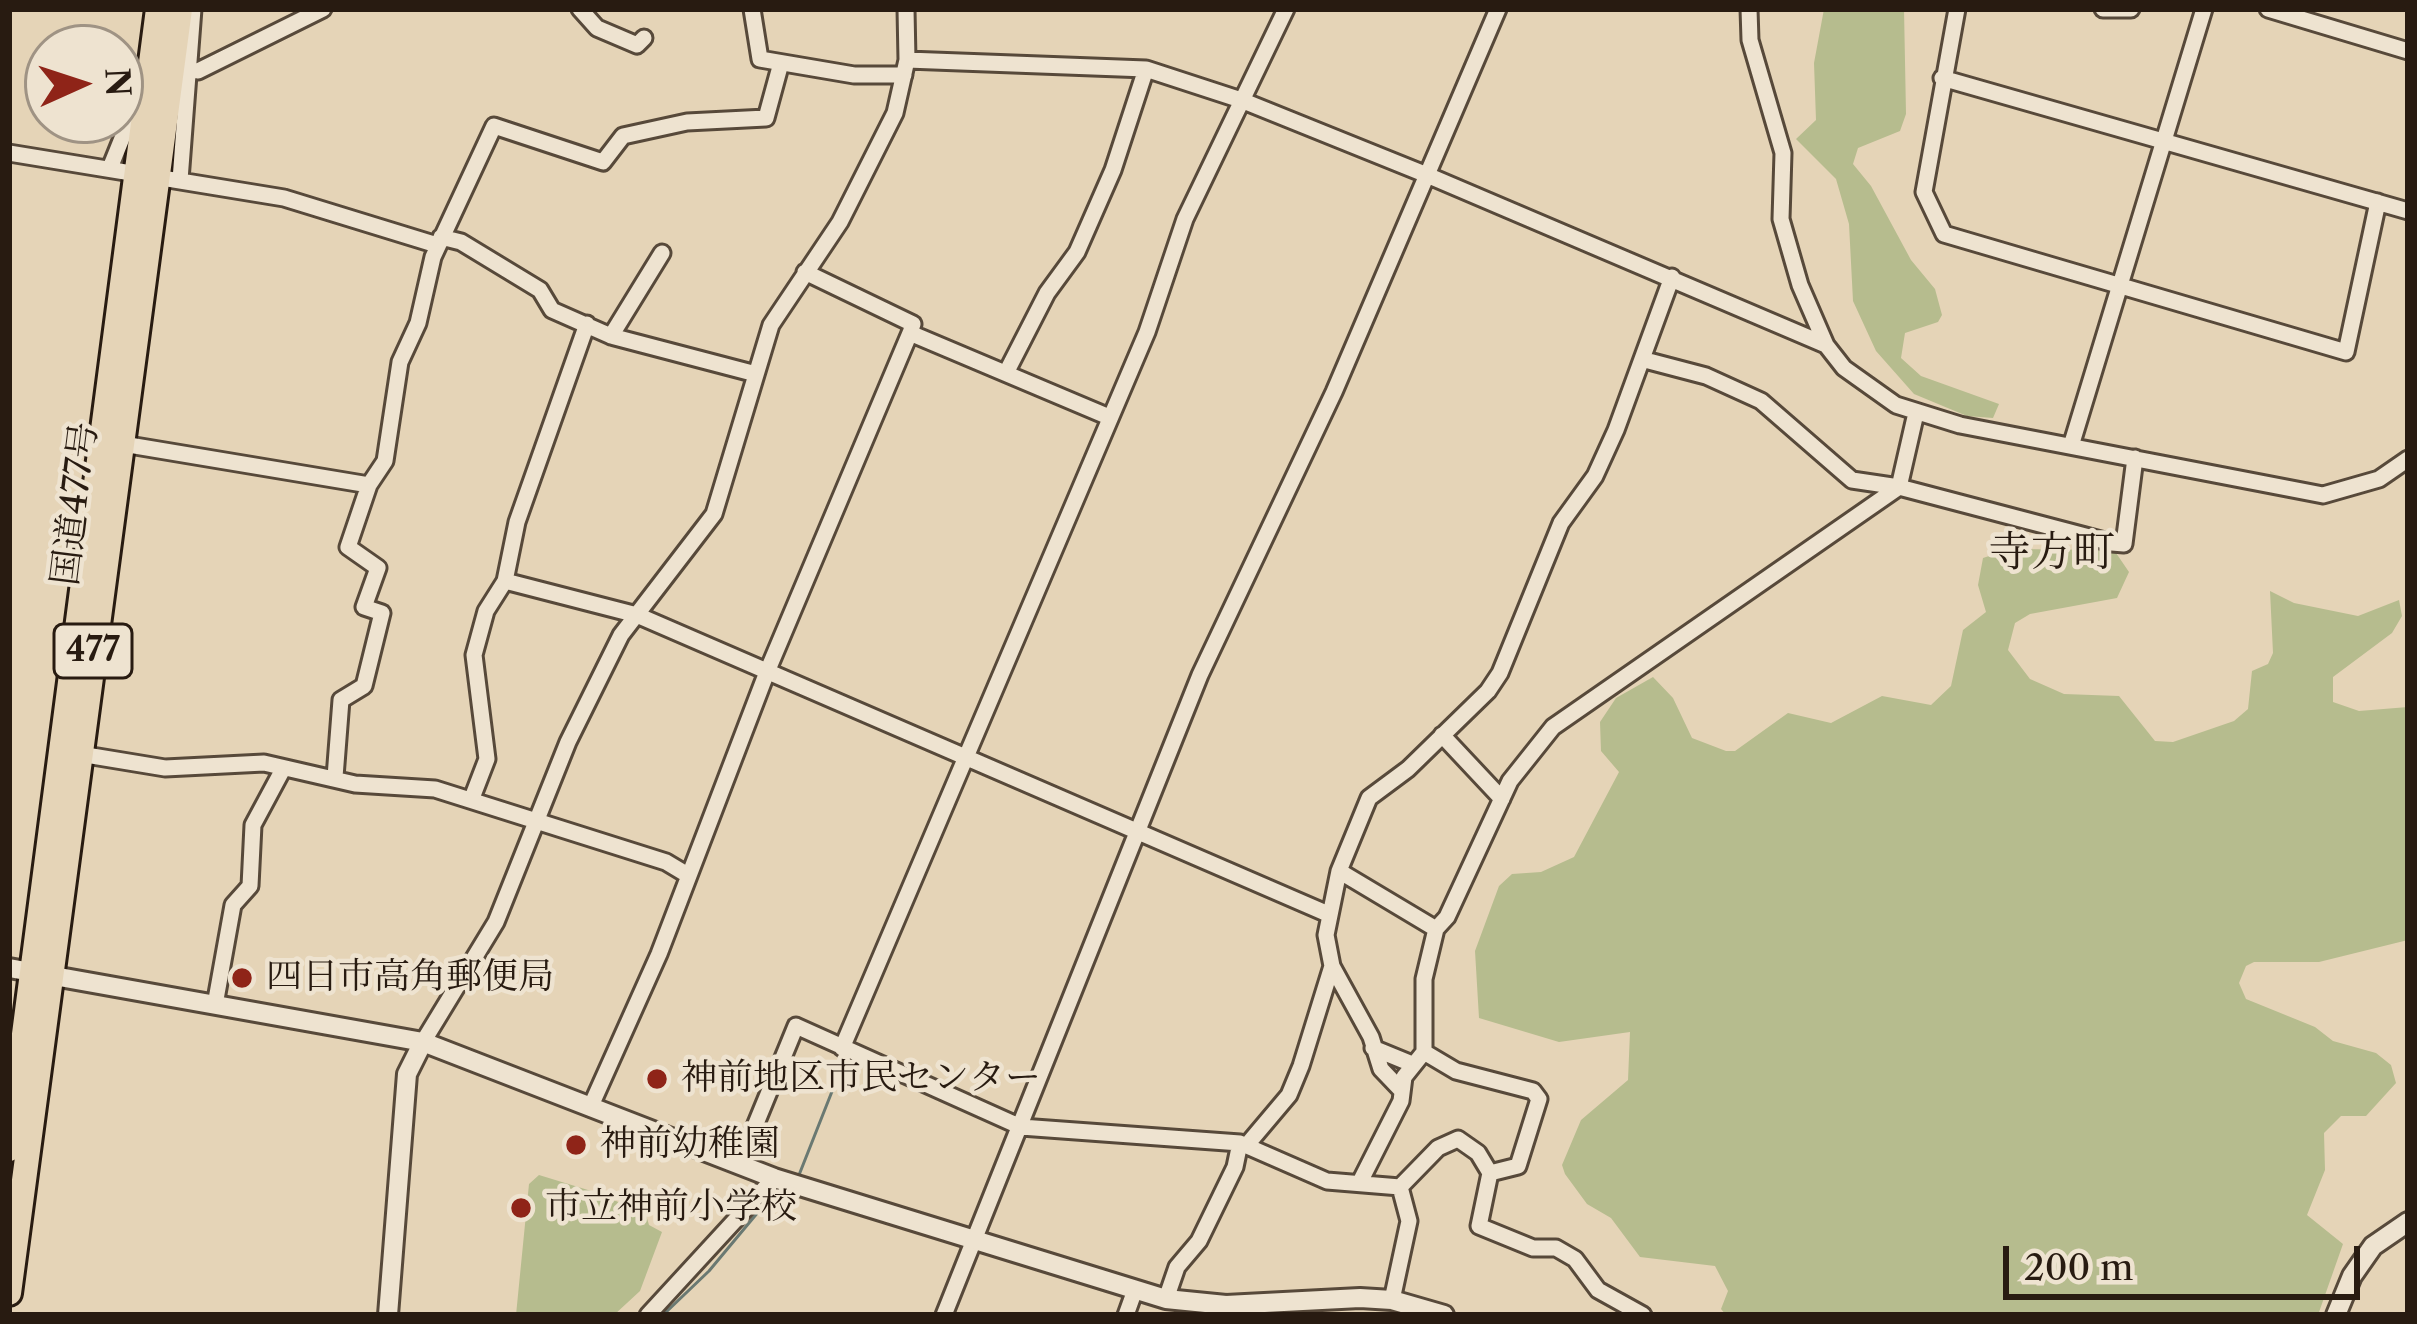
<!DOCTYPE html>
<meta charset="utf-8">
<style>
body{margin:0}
#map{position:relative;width:2417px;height:1324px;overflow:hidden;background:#e5d4b7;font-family:"Libre Caslon Text",serif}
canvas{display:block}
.frame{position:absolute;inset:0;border:12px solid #281b11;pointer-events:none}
.north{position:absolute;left:24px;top:24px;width:120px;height:120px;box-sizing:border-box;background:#eee3d0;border:3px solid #9f9384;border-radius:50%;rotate:87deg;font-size:33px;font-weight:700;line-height:48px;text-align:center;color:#281b11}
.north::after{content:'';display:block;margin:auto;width:42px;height:54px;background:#8f2418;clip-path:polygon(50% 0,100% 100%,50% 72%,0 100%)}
.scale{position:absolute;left:2003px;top:1246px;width:357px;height:54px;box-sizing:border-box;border:6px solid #281b11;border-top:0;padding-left:15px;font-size:36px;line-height:42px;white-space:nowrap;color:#281b11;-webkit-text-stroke:9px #eee3d0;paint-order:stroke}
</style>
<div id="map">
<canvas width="2417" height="1324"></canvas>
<div class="frame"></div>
<div class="north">N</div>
<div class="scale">200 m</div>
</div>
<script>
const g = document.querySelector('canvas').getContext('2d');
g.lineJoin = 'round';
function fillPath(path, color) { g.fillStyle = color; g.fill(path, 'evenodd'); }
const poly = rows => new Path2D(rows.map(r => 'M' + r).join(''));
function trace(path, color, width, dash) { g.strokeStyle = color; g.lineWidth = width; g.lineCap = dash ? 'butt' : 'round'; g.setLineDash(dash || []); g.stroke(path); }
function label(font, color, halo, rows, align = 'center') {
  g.font = font + ' "Libre Caslon Text","Noto Serif JP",serif'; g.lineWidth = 9; g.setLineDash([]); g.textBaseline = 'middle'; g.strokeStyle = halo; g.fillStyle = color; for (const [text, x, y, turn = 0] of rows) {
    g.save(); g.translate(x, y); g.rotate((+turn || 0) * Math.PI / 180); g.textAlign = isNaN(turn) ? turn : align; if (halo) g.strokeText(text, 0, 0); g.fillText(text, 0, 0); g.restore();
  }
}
const green = poly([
 [1824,9,1904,9,1906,114,1900,131,1858,148,1853,164,1871,186,1911,260,1935,289,1942,315,1938,322,1905,333,1901,358,1921,376,1999,404,1993,418,1967,416,1914,394,1876,351,1853,301,1849,224,1836,179,1796,139,1816,120,1814,63],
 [2010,549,2114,550,2129,572,2117,598,2030,614,2015,623,2008,650,2030,679,2064,694,2119,696,2155,741,2173,742,2234,721,2248,709,2252,671,2268,664,2273,653,2270,591,2294,603,2358,616,2399,600,2402,616,2392,633,2333,677,2333,702,2359,711,2408,707,2408,940,2319,962,2254,962,2246,966,2239,983,2246,999,2315,1027,2333,1041,2376,1053,2391,1065,2396,1083,2366,1116,2341,1116,2324,1133,2325,1170,2307,1215,2343,1244,2318,1315,1726,1315,1721,1309,1728,1291,1715,1266,1640,1257,1611,1218,1587,1204,1565,1174,1562,1165,1581,1120,1628,1080,1630,1032,1559,1042,1479,1018,1475,951,1499,886,1512,874,1541,872,1574,857,1619,772,1601,751,1600,722,1616,698,1653,677,1673,698,1692,738,1726,751,1735,751,1788,713,1831,723,1882,696,1931,705,1951,686,1963,630,1986,612,1978,585,1983,558],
 [539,1175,601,1194,646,1215,649,1225,662,1232,640,1291,614,1315,516,1315,529,1184]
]);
const stream = poly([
 [799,1175,846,1056],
 [663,1315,709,1271,774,1193]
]);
const minor = poly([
 [580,9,597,28,637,45,644,38],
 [752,9,760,59,854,75,904,75],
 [1749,9,1750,40,1783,153,1781,219,1800,285,1826,345,1844,368,1896,405,1960,425,2323,495,2379,479,2408,459],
 [1957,9,1924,192,1944,234,2346,352,2378,202],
 [2103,9,2131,9],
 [2268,9,2408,51],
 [907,60,1146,69,1241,100,1427,175,1826,345],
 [179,67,198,71,323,9],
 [1942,78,2408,211],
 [9,153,284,198,437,245],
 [110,168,133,111],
 [180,180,193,9],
 [441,237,461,242,540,290,552,310,611,336,756,374],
 [805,272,913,324,910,333,1109,417],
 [611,336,662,253],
 [1645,360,1706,376,1761,401,1852,480,1899,487,2112,543,2124,544,2135,458],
 [1006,373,1047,293,1077,252,1113,170,1146,69],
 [117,443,369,485],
 [2071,446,2204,9],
 [505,581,637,615,1328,914],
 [1442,735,1502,799],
 [80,754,165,768,264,763,355,784,435,789,666,862,686,874],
 [335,777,341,700,364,686,382,613,364,607,378,568,348,547,369,485,385,461,400,362,418,323,433,257,494,126,603,162,623,136,687,122,766,118,781,63],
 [472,798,487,759,474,655,486,611,505,581,517,522,587,324],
 [1339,871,1436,929],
 [1332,966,1371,1037,1381,1069,1402,1091],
 [215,1005,233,905,250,886,253,825,282,771],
 [423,1042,496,922,568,742,621,635,714,514,771,325,840,222,895,113,907,60,906,9],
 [842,1048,1147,332,1185,219,1286,9],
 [1373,1048,1412,1064],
 [1424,1052,1456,1071,1533,1091,1539,1099,1518,1166,1490,1173],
 [590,1108,659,954,767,672,910,333],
 [1246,1146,1289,1095,1301,1066,1332,966,1326,935,1339,871,1369,798,1408,769,1488,691,1500,673,1561,523,1595,476,1616,430,1672,277],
 [739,1165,796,1026,1021,1127,1240,1143,1327,1181,1400,1187,1438,1148,1458,1139,1478,1153,1490,1173,1479,1226,1533,1248,1556,1248,1575,1259,1598,1290,1643,1315],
 [1360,1182,1401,1101,1404,1077,1424,1052,1424,979,1436,929,1447,917,1510,781,1553,727,1899,487,1916,413],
 [1166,1299,1177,1267,1199,1241,1235,1167,1240,1143],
 [1392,1300,1409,1221,1400,1187],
 [648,1315,774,1178],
 [944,1315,1200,675,1334,392,1498,9],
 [1126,1315,1135,1290]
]);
const tertiary = poly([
 [9,968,423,1042,774,1178,1166,1299,1226,1305,1360,1298,1392,1300,1444,1315],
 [388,1315,407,1074,423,1042],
 [2336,1315,2352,1276,2373,1246,2408,1222]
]);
const trunk = poly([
 [9,1149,158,9],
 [9,1293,180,9]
]);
const markers = [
 [242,978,12,"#8f2418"],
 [657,1079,12,"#8f2418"],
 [576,1145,12,"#8f2418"],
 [521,1208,12,"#8f2418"]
];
const shields = [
 [93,651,78]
];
const shieldNames = [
 ["477",93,651]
];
const streetNames = [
 ["国道477号",76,504,-83]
];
const poiNames = [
 ["四日市高角郵便局",266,978],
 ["神前地区市民センター",681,1079],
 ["神前幼稚園",600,1145],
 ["市立神前小学校",545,1208]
];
const quarterNames = [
 ["寺方町",2052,554]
];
fillPath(green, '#b6bc8e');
trace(stream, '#6a7972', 3);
trace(minor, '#57493a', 21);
trace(tertiary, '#57493a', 24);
trace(trunk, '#281b11', 30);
trace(minor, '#eee3d0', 15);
trace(tertiary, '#eee3d0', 18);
trace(trunk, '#e5d4b7', 24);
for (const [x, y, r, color] of markers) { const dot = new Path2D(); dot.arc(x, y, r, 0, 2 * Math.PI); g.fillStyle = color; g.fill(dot); trace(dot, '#eee3d0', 4.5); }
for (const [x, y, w] of shields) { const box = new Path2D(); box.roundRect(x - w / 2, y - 27, w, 54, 9); g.fillStyle = '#eee3d0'; g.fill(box); trace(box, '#281b11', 3); }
label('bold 33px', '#281b11', null, shieldNames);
label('36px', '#281b11', '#eee3d0', streetNames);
label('36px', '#281b11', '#eee3d0', poiNames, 'left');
label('42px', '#281b11', '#eee3d0', quarterNames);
</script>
